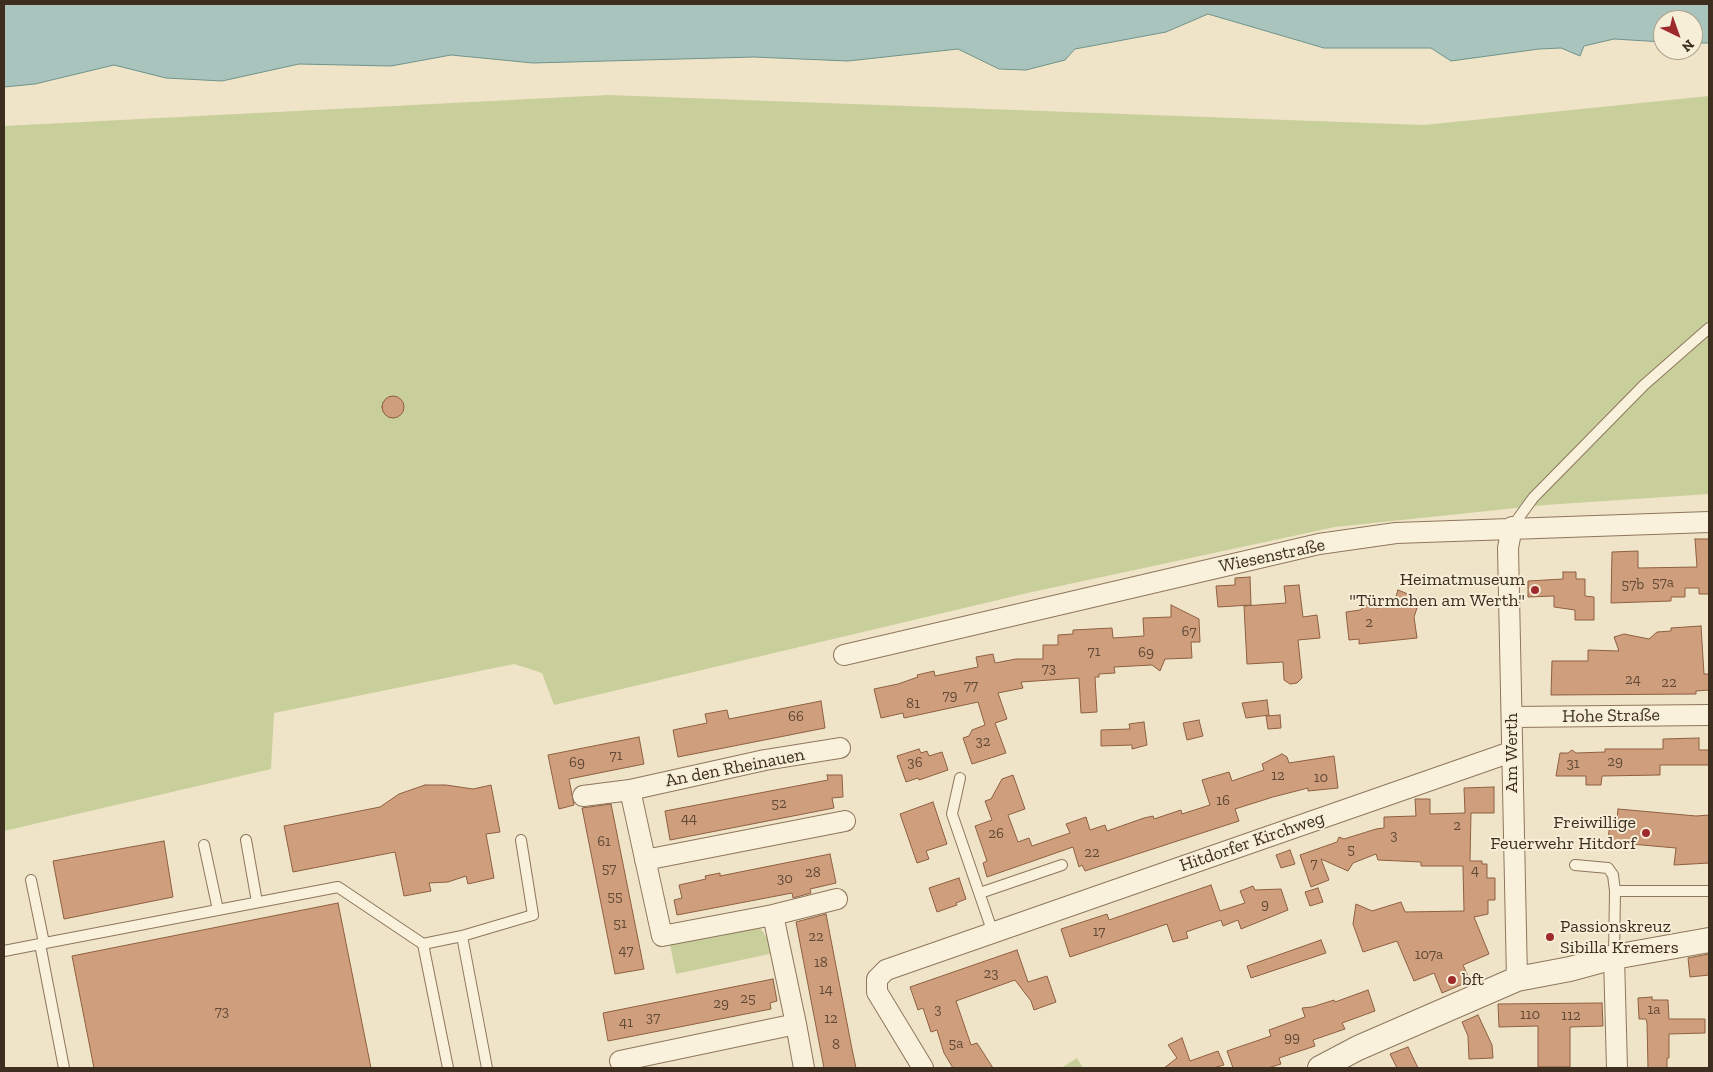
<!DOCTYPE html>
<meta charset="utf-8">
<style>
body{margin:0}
#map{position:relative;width:1713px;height:1072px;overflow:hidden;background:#f0e4c8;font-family:"Zilla Slab",serif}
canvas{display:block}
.frame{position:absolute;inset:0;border:5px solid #3d2e20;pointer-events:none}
.north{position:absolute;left:1653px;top:10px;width:50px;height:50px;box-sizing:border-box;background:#f7eed8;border:1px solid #ada18e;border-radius:50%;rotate:138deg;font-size:14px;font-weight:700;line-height:20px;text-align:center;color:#3d2e20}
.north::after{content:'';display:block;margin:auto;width:18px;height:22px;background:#9e2a2b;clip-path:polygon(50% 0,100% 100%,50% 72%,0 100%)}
</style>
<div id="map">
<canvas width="1713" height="1072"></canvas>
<div class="frame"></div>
<div class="north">N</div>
</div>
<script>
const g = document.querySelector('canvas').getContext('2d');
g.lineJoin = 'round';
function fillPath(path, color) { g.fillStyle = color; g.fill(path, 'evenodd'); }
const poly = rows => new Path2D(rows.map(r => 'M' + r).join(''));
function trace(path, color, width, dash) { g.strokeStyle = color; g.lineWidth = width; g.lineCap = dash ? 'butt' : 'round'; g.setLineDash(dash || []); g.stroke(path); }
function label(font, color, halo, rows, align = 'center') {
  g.font = font + ' "Zilla Slab",serif'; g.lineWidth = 4; g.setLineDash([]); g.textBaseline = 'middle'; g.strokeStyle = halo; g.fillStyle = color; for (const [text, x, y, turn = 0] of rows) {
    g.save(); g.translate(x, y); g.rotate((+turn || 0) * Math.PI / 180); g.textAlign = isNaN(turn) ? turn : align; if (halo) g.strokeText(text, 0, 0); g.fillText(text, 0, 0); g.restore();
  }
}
const green = poly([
 [608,95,1424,125,1709,96,1709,494,1545,505,1335,527,1032,592,554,705,542,673,514,664,274,713,271,769,4,831,4,126],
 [758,925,771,943,774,953,676,974,669,940],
 [1077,1058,1083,1068,1061,1068]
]);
const water = poly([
 [4,4,1709,4,1709,43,1693,43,1693,20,1663,20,1663,42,1614,39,1584,46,1580,56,1561,48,1539,49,1451,61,1431,48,1324,48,1208,14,1166,32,1075,49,1065,60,1026,70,999,69,958,49,848,61,754,57,533,63,451,55,391,66,299,64,222,81,166,78,114,65,35,84,4,87,4,4]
]);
const building = poly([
 '382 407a11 11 0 1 1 22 0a11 11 0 1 1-22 0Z',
 [1695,539,1709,539,1709,594,1699,594,1699,588,1685,588,1685,597,1671,597,1671,601,1611,603,1612,552,1638,551,1638,568,1697,567,1695,539],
 [1563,572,1576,572,1576,579,1585,579,1585,596,1594,597,1594,620,1575,620,1575,610,1554,607,1554,596,1528,597,1528,581,1563,579,1563,572],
 [1250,577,1251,605,1218,607,1216,586,1235,585,1235,578,1250,577],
 [1299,585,1303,617,1317,615,1320,638,1298,640,1302,678,1297,683,1290,684,1284,680,1283,662,1247,664,1244,606,1286,603,1284,586,1299,585],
 [1398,590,1420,599,1414,617,1417,638,1359,644,1359,639,1349,640,1346,612,1360,610,1368,604,1376,608,1393,606,1398,590],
 [1171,605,1199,619,1200,642,1191,642,1192,658,1165,659,1160,671,1152,665,1114,667,1115,673,1099,674,1099,677,1095,677,1097,712,1081,713,1079,678,1021,682,1023,688,998,693,1007,719,995,723,1006,753,972,764,963,738,969,736,972,730,985,725,978,702,904,718,903,713,881,718,874,689,898,684,918,677,917,675,934,671,935,676,978,667,976,657,993,654,995,663,1016,659,1043,659,1043,645,1058,645,1058,635,1073,634,1073,630,1112,628,1113,638,1144,636,1143,618,1171,617,1171,605],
 [1701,626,1704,674,1709,674,1709,690,1696,691,1696,694,1551,695,1552,661,1588,661,1588,650,1619,651,1614,637,1624,634,1649,639,1657,632,1671,631,1671,628,1701,626],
 [1267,700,1269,715,1246,718,1242,703,1267,700],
 [821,701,825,728,678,757,673,730,707,723,705,714,727,710,729,719,821,701],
 [1280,715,1281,728,1268,729,1266,716,1280,715],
 [1199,720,1203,736,1187,740,1183,723,1199,720],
 [1144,722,1147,745,1132,749,1132,745,1101,746,1101,730,1130,729,1129,724,1144,722],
 [639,737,644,764,569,779,574,805,559,809,548,755,639,737],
 [1699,738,1699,750,1709,750,1709,765,1660,765,1660,775,1602,776,1601,785,1586,785,1586,776,1556,776,1560,753,1568,753,1572,750,1576,753,1605,752,1605,749,1663,749,1663,739,1699,738],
 [919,749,921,753,927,751,929,756,942,752,948,770,919,780,918,778,906,782,897,756,919,749],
 [1282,754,1287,757,1289,763,1334,756,1338,788,1308,791,1308,788,1273,797,1235,809,1239,821,1085,871,1082,865,1079,867,1073,847,987,877,983,863,987,861,975,826,992,820,985,801,991,799,1002,779,1013,775,1025,809,1008,815,1018,842,1029,838,1032,846,1070,833,1066,824,1086,817,1090,830,1105,825,1107,831,1144,818,1153,816,1154,819,1181,810,1182,814,1210,805,1202,780,1229,772,1232,781,1264,770,1262,764,1282,754],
 [827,775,842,775,843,797,832,798,834,808,670,840,665,811,828,780,827,775],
 [425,785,446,785,473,789,491,785,500,832,486,834,494,878,468,884,466,876,448,882,429,883,431,891,404,896,395,852,293,872,284,826,380,807,399,794,425,785],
 [1494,787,1494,813,1471,813,1470,861,1482,861,1482,864,1487,864,1487,878,1495,878,1495,900,1488,900,1488,914,1474,917,1489,954,1463,965,1470,981,1442,993,1434,973,1414,981,1397,941,1363,952,1353,924,1356,904,1372,911,1401,902,1405,912,1464,911,1463,866,1421,866,1421,862,1378,860,1376,854,1353,863,1348,871,1321,859,1329,880,1311,887,1300,855,1337,842,1339,837,1344,839,1376,829,1384,828,1384,817,1416,816,1415,799,1430,799,1430,814,1465,813,1464,788,1494,787],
 [933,802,947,844,926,851,929,859,917,863,900,814,933,802],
 [611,804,644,969,615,974,582,808,611,804],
 [1618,809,1696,816,1709,815,1709,863,1674,865,1676,848,1608,842,1610,820,1617,820,1618,809],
 [164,841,173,897,64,919,53,861,164,841],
 [1290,850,1295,864,1281,868,1276,855,1290,850],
 [830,854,836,883,810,889,811,893,793,898,792,893,677,915,674,900,682,898,679,885,706,879,705,876,720,873,720,876,830,854],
 [959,878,966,899,956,903,957,905,937,912,929,888,959,878],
 [1211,885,1220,911,1245,903,1240,891,1253,886,1255,890,1281,889,1288,910,1241,929,1238,920,1223,926,1221,920,1186,932,1188,938,1173,942,1167,924,1070,957,1061,929,1107,914,1109,920,1211,885],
 [1318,888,1323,902,1310,906,1305,892,1318,888],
 [338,903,371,1068,94,1068,72,956,338,903],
 [826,914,852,1049,856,1068,824,1068,796,922,826,914],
 [1321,940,1326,953,1251,978,1247,966,1321,940],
 [1017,950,1028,982,1047,976,1056,1002,1034,1010,1031,1001,1015,980,956,1001,971,1045,977,1043,993,1068,953,1068,944,1053,937,1030,931,1032,923,1008,918,1010,910,987,1017,950],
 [1709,954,1709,975,1690,977,1688,958,1709,954],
 [773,979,777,1001,770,1003,771,1009,608,1041,603,1013,773,979],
 [1368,990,1375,1011,1342,1023,1345,1029,1313,1040,1315,1046,1279,1058,1281,1064,1268,1068,1233,1068,1227,1051,1271,1036,1269,1030,1305,1017,1302,1008,1312,1007,1334,1000,1335,1002,1368,990],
 [1652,997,1652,1000,1668,1000,1669,1019,1705,1019,1705,1033,1669,1034,1669,1058,1667,1058,1667,1068,1648,1068,1647,1023,1646,1019,1639,1019,1638,998,1652,997],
 [1602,1003,1603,1026,1570,1027,1570,1067,1538,1067,1538,1026,1499,1027,1498,1004,1602,1003],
 [1478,1015,1492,1045,1493,1058,1469,1059,1468,1036,1462,1022,1478,1015],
 [1182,1038,1190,1061,1218,1051,1224,1065,1213,1068,1164,1068,1177,1058,1168,1045,1182,1038],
 [1408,1047,1418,1068,1397,1068,1390,1054,1408,1047]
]);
const service = poly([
 [1512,527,1533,498,1644,385,1709,328],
 [960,778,952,814,993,933],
 [246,840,257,902],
 [204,845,218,910],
 [1575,865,1608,868,1613,875,1615,891],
 [31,880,44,943],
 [980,893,1062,865],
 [462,936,533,915,521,840],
 [40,944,338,887,423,944,448,1068],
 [423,944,462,936,487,1068],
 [4,951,40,944,64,1068],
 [1614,957,1615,891,1709,891]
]);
const minor = poly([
 [1512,527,1508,548,1517,979],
 [844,655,1319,544,1396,533,1709,522],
 [1513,717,1709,715],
 [630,790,662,936,773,915,837,899],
 [583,796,630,790,765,760,840,748],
 [645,860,845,821],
 [773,915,796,1024],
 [1614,957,1617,1068],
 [620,1061,796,1024,804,1068],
 [923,1068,877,992,877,979,886,970,1511,752]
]);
const tertiary = poly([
 [1320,1068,1358,1048,1517,979,1570,969,1614,957,1709,940]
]);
const markers = [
 [1535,590,5,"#9e2a2b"],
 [1646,833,5,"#9e2a2b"],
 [1550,937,5,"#9e2a2b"],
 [1452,980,5,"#9e2a2b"]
];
const numberNames = [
 ["57a",1663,583],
 ["57b",1633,585],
 ["2",1369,623],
 ["67",1189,632],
 ["71",1094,652],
 ["69",1146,653],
 ["73",1049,669],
 ["24",1633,680],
 ["22",1669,683],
 ["77",971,686],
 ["79",950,696],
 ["81",913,704],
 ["66",796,717],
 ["32",983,742],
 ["71",616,756],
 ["29",1615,762],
 ["69",577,763],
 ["36",915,763],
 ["31",1573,764],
 ["12",1278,776],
 ["10",1321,778],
 ["16",1223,801],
 ["52",779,804],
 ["44",689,819],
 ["2",1457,826],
 ["26",996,834],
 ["3",1394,836],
 ["61",604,842],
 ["5",1351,850],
 ["22",1092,853],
 ["7",1314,864],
 ["57",609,869],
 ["4",1475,871],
 ["28",813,873],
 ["30",785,879],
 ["55",615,897],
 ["9",1265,905],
 ["51",620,924],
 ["17",1099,932],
 ["22",816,937],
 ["47",626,951],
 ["107a",1429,955],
 ["18",821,963],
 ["23",991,974],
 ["14",826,990],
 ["25",748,999],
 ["29",721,1004],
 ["3",938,1010],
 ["1a",1654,1010],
 ["73",222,1012],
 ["110",1530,1015],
 ["112",1571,1016],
 ["37",653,1018],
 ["12",831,1019],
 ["41",626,1023],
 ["99",1292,1038],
 ["5a",956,1044],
 ["8",836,1045]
];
const streetNames = [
 ["Wiesenstraße",1272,556,-12],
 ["Hohe Straße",1611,716,-1],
 ["Am Werth",1512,753,-90],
 ["An den Rheinauen",735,768,-11],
 ["Hitdorfer Kirchweg",1252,842,-19]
];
const poiNames = [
 ["Heimatmuseum",1525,580],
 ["\"Türmchen am Werth\"",1525,601],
 ["Freiwillige",1636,823],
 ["Feuerwehr Hitdorf",1636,844],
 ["Passionskreuz",1560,927,"left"],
 ["Sibilla Kremers",1560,948,"left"],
 ["bft",1462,980,"left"]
];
fillPath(green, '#c9cf9b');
fillPath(water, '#a9c4bc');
trace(water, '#6f938a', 1);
fillPath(building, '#cf9f7d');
trace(building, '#8d5f41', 1);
trace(service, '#8d765c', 12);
trace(minor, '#8d765c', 22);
trace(tertiary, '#8d765c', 26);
trace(service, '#faf1dc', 10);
trace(minor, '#faf1dc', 20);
trace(tertiary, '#faf1dc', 24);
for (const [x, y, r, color] of markers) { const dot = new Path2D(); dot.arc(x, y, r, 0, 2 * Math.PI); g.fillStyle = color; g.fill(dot); trace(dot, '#f7eed8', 2); }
label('15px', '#624a37', null, numberNames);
label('18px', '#3d2e20', '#f7eed8', streetNames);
label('18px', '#3d2e20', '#f7eed8', poiNames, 'right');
</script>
